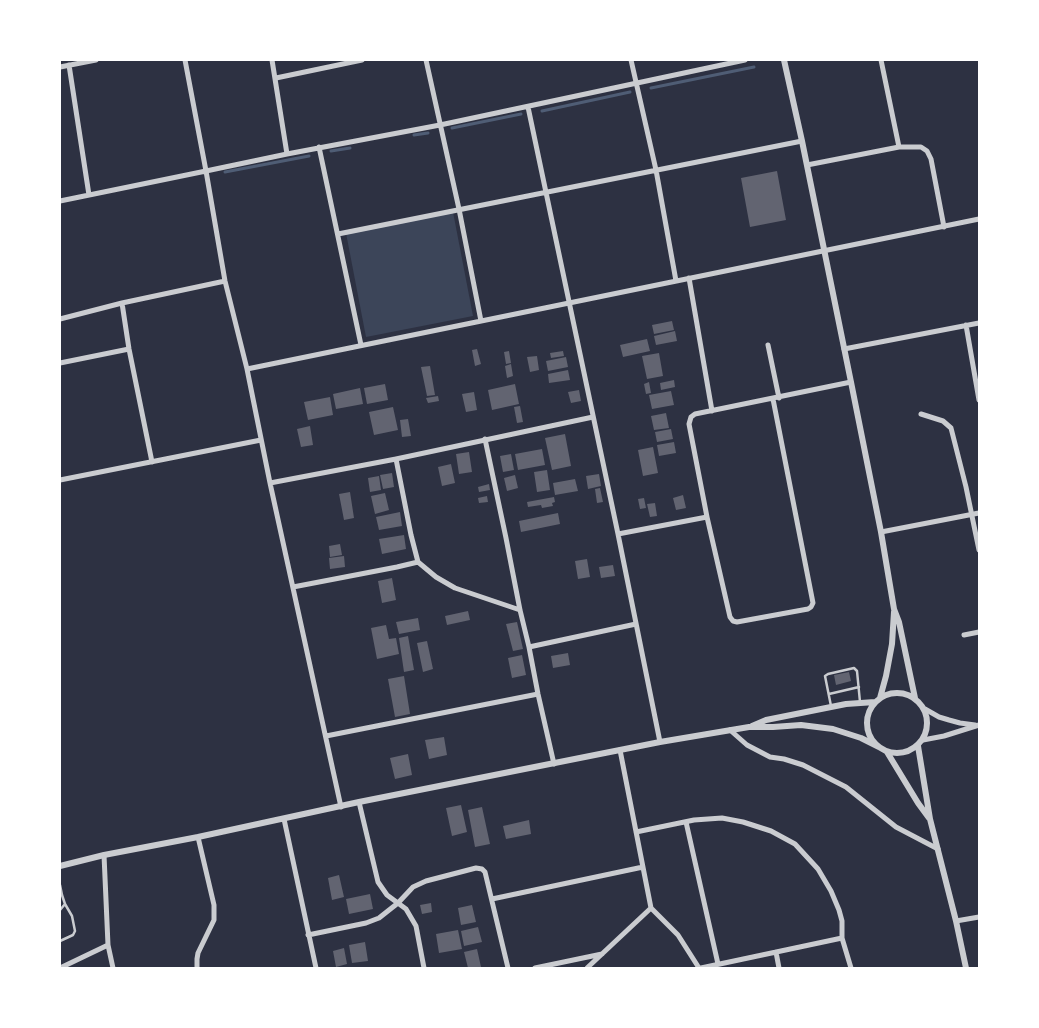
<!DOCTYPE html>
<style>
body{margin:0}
#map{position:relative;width:1039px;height:1028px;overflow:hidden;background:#2d3142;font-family:"Asap Condensed",sans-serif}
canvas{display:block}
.frame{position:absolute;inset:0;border:61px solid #fff;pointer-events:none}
</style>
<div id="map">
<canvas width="1039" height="1028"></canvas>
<div class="frame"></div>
</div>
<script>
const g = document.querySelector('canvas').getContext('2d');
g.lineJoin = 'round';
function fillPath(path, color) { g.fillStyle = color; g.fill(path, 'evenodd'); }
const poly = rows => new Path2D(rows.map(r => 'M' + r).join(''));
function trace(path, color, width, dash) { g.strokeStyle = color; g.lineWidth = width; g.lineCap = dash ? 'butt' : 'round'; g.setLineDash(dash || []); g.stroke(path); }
const green = poly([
 [453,212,473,316,366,337,346,233]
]);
const stream = poly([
 [651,88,754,67],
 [542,111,630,92],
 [452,128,521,114],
 [414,135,428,133],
 [331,151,350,148],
 [225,172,309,156]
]);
const building = poly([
 [777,171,786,220,750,227,741,178],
 [672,321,674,330,654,334,652,325],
 [675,331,677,341,656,345,654,336],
 [647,339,650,351,623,357,620,345],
 [477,349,481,364,475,366,472,350],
 [509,351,511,363,506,364,504,352],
 [563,351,564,356,551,358,550,353],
 [659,353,663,376,647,379,642,356],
 [537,356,539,370,530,372,527,357],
 [566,357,568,367,548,371,546,361],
 [511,364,513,376,507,378,505,366],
 [430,366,435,395,427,396,421,367],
 [568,370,570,380,549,383,548,374],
 [674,380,675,387,661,390,660,383],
 [649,382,651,393,646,394,644,384],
 [385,384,388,400,367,404,364,388],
 [515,384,519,404,492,410,488,390],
 [360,388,363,404,336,409,333,394],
 [579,390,581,401,571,403,568,392],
 [671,391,674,405,652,409,649,395],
 [474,392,477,410,466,412,462,394],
 [438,396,439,401,428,403,426,398],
 [330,397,333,415,308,420,304,402],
 [520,406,523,422,517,423,514,407],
 [393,407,398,430,374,435,369,412],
 [666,413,669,428,654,430,651,416],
 [408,419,411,436,402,437,400,420],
 [310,426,313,445,301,447,297,429],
 [671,429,673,439,657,442,655,432],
 [565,434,571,466,552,470,545,438],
 [674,442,676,453,659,456,657,445],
 [653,447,658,473,643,476,638,450],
 [542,449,545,465,518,470,515,454],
 [469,452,472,472,459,474,456,454],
 [511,454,514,470,503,472,500,456],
 [451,464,455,483,442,486,438,467],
 [547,470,550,490,537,492,534,472],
 [392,473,394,487,383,489,380,475],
 [599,474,601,486,588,489,586,476],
 [515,475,518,488,507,491,504,478],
 [379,476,381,490,370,492,368,478],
 [575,479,578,491,555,495,553,483],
 [489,484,490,490,479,492,478,487],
 [600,488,603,502,597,503,595,489],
 [350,492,354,518,344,520,339,494],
 [385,493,389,510,375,514,371,496],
 [683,495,686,508,676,510,673,498],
 [487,496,488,502,479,503,478,498],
 [554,497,555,502,552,503,553,506,542,508,541,505,528,507,527,502],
 [644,498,646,508,640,509,638,499],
 [655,503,657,516,650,517,647,504],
 [400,512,402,526,379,530,376,517],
 [558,513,560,524,521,532,519,521],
 [404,535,406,549,382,554,379,539],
 [340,544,342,555,330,557,329,546],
 [344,556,345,567,330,569,329,558],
 [587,559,590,577,578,579,575,561],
 [613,565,615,576,601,578,599,567],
 [392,578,396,600,382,603,378,581],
 [468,611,470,620,447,625,445,616],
 [418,618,420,630,399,634,396,622],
 [517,622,523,649,513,651,506,624],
 [386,625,389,639,396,638,399,654,377,659,371,628],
 [408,636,414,670,404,672,399,638],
 [427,641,433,669,423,672,417,643],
 [568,653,570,665,553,668,551,656],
 [522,655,526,675,512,678,508,658],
 [849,672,851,681,836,685,834,675],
 [404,676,410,714,395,717,388,679],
 [444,737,447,755,429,759,425,740],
 [408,754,412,775,395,779,390,758],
 [461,805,467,832,452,836,446,808],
 [482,807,490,844,475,847,468,810],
 [529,820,531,834,506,839,503,826],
 [339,875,344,897,332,900,328,878],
 [370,894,373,909,349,914,346,899],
 [431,903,432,912,422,914,420,905],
 [472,905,476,922,461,925,458,908],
 [478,927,482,942,464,946,461,931],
 [458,930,462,949,439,953,436,934],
 [365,942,368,961,352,963,349,945],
 [344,948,347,964,336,967,333,951],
 [477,949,481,967,468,968,464,952]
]);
const service = poly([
 [829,694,859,687],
 [831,706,825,676,828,674,854,668,857,671,860,702],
 [60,885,62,895,65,904,72,916,75,931,73,935,60,941],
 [60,910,65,904]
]);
const minor = poly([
 [185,60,206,171,225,281,247,369,270,483,341,807],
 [272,60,287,154],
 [426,60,459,209,481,321],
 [631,60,656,170,676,281],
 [881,60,899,147],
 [69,65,89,195],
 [60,67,96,60],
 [276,78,362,60],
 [528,107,618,534,660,742],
 [319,147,361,345],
 [807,165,899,147,921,147,927,151,931,159,944,227],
 [60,201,206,171,287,154,440,125,745,60],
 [338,234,802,141],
 [689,278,712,411],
 [122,303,129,349,152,462],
 [60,319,122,303,225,281],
 [966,325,979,400],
 [768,345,779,398],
 [844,349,979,323],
 [60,363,129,349],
 [247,369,979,219],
 [773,399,813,603,811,607,808,609,737,622,733,621,730,617,707,517,689,424,691,417,695,414,851,382],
 [921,414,943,421,951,428,966,487,979,550],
 [485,439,506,538,520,610,529,647,538,694,554,764],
 [396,459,411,535,418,562,436,577,455,588,520,610],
 [60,480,261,440],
 [270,483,396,459,593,417],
 [881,532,979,513],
 [618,534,707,517],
 [293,587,397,567,418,562],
 [964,635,979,632],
 [529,647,636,624],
 [925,709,939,717,949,720,960,723,975,725],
 [730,730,747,745,770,757,784,759,803,765,846,787,896,827,938,849],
 [326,736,538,694],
 [923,740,944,736,979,725],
 [620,750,651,908,678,935,699,968],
 [359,802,378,882,387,895,406,909,416,926,424,968],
 [284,819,316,968],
 [686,822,718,964],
 [636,832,694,820,722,818,743,822,771,831,795,844,818,869,831,891,839,910,842,921,842,938,851,968],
 [104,855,108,945,113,968],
 [492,899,643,867],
 [956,921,979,917],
 [308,935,366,923,379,918,398,903,413,887,426,881,476,868,482,869,485,872,508,968],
 [776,952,779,968],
 [60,968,108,945],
 [197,968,197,959,198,953,214,920,214,905,198,837],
 [535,968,602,954],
 [587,968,651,908],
 [701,968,842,938]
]);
const tertiary = poly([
 [784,60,802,141,851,382,881,532,894,609,899,622,915,698],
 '867 723a30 30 0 1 1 60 0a30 30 0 1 1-60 0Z',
 [880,698,886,676,892,644,894,612],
 [752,726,766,720,846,704,875,702],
 [918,746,930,819,956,921,966,968],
 [887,752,918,803,929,818],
 [60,866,104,855,198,837,359,802,660,742,749,727,773,727,801,725,833,729,861,738,879,747]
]);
fillPath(green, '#3c4559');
trace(stream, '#4f5d75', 3);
fillPath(building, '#626471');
trace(service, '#caccd0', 2.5);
trace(minor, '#caccd0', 5);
trace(tertiary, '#caccd0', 6);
</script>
